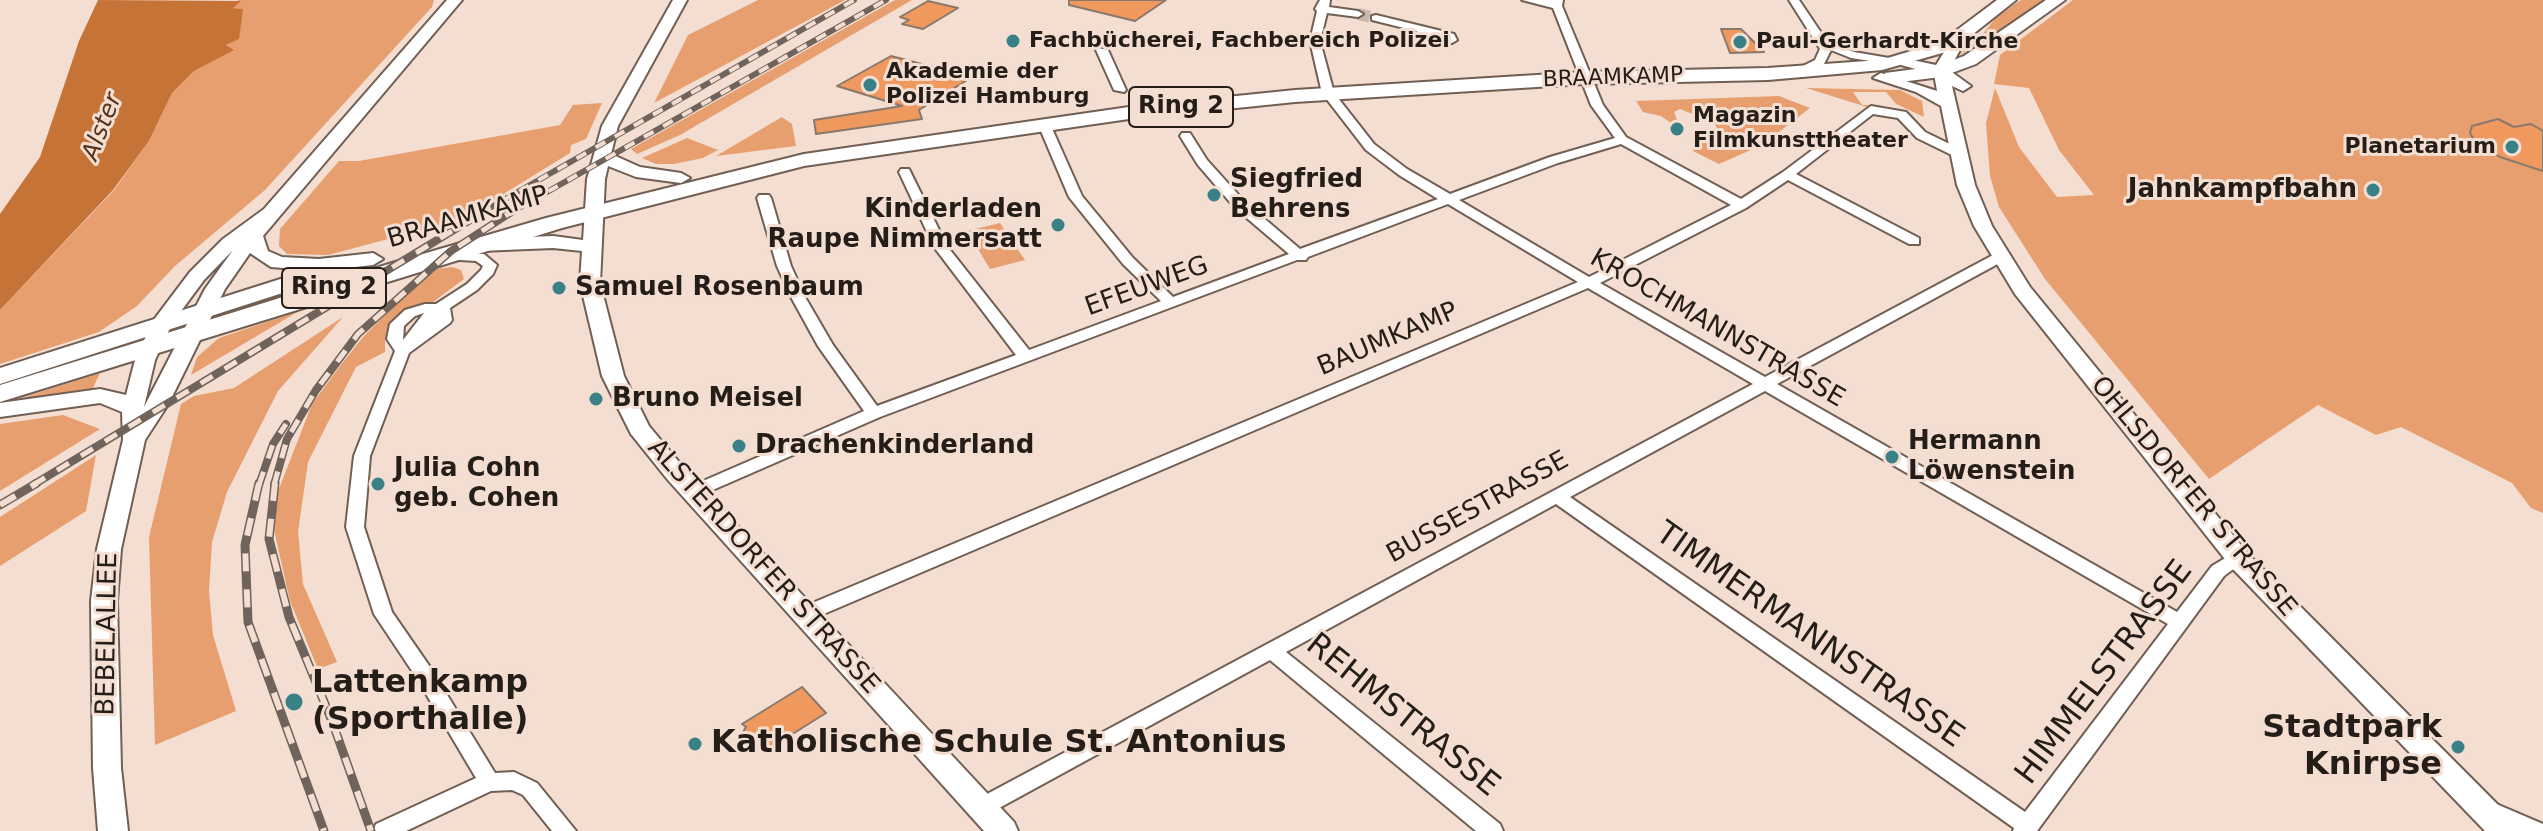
<!DOCTYPE html>
<meta charset="utf-8">
<style>
body{margin:0}
canvas{display:block;background:#f3ded1}
</style>
<canvas width="2543" height="831"></canvas>
<script>
const g = document.querySelector('canvas').getContext('2d');
g.lineJoin = 'round';
function fillPath(path, color) { g.fillStyle = color; g.fill(path, 'evenodd'); }
const poly = rows => new Path2D(rows.map(r => 'M' + r).join(''));
function trace(path, color, width, dash) { g.strokeStyle = color; g.lineWidth = width; g.lineCap = dash ? 'butt' : 'round'; g.setLineDash(dash || []); g.stroke(path); }
function label(font, color, halo, rows, align = 'center') {
  g.font = font + ' "DejaVu Sans",sans-serif'; g.lineWidth = 6; g.setLineDash([]); g.textBaseline = 'middle'; g.strokeStyle = halo; g.fillStyle = color; for (const [text, x, y, turn = 0] of rows) {
    g.save(); g.translate(x, y); g.rotate((+turn || 0) * Math.PI / 180); g.textAlign = isNaN(turn) ? turn : align; if (halo) g.strokeText(text, 0, 0); g.fillText(text, 0, 0); g.restore();
  }
}
const green = poly([
 [236,0,434,0,432,7,265,190,175,266,137,306,99,332,0,364,0,310,114,190,149,141,172,93,194,71,232,50,225,47,232,41,242,9,233,8,239,1],
 [758,0,845,0,654,103,688,35],
 [895,0,912,0,680,135,637,154,631,149],
 [2021,0,2045,0,1955,58,1979,39,1997,16],
 [2073,0,2543,0,2543,513,2531,508,2512,483,2401,427,2376,435,2318,405,2209,479,2045,279,1999,207,1990,176,1986,123,1995,88,2019,147,2057,197,2094,195,2059,150,2029,88,1994,84,2000,55],
 [1806,88,1900,90,1922,101,1924,117,1896,104,1886,92,1853,92,1862,105,1872,105,1867,107],
 [1779,96,1810,108,1762,145,1719,164,1693,151,1694,139,1700,137,1694,133,1707,139,1719,136,1715,123,1680,109,1674,112,1678,122,1671,123,1661,116,1643,112,1636,101],
 [602,103,586,139,571,145,570,153,463,219,328,255,287,254,279,246,280,229,339,161,359,161,560,125,573,105],
 [782,117,792,124,796,146,716,156],
 [687,138,718,150,703,158,674,164,656,164,642,158],
 [1000,223,1025,260,990,269,967,231],
 [452,267,461,270,464,279,433,302,408,309,391,320,385,338,385,352,356,367,308,462,298,532,303,584,337,662,318,669,290,601,274,530,277,494,312,404,340,366,363,337,406,294,437,269],
 [299,311,191,375,197,357,219,338],
 [343,317,278,391,227,492,212,542,209,591,213,635,236,711,155,745,149,537,181,404,194,396,234,388],
 [100,373,91,392,0,405],
 [63,415,100,429,0,491,0,424],
 [96,455,86,511,0,566,0,517]
]);
const water = poly([
 [98,0,241,1,233,8,243,9,239,39,226,45,234,50,194,71,172,93,149,141,113,190,0,310,0,214,40,157,79,41]
]);
const building = poly([
 [1069,0,1166,0,1135,21,1069,5,1069,0],
 [928,1,958,8,923,29,902,24,909,20,900,17,928,1],
 [1721,29,1741,29,1764,52,1730,53,1721,29],
 [891,56,972,77,919,110,922,119,816,134,814,120,902,106,837,86,891,56],
 [2498,119,2514,127,2531,124,2543,131,2543,171,2500,157,2474,140,2470,133,2472,126,2498,119],
 [802,687,826,713,767,750,764,747,743,749,737,742,746,727,742,724,802,687]
]);
const streetTunnel = poly([
 [1358,14,1376,18]
]);
const street = poly([
 [1320,0,1330,0,1329,7,1358,11,1363,14,1358,17,1327,13,1320,41,1334,93,1374,144,1407,169,1450,194,1550,157,1615,138,1591,105,1553,8,1522,0,1563,0,1562,6,1603,105,1626,137,1741,199,1783,172,1871,106,1906,112,1925,132,1964,151,1964,157,1956,157,1917,138,1898,118,1873,114,1796,174,1919,238,1919,244,1909,244,1788,180,1746,208,1600,283,1765,377,1995,254,2005,254,2007,257,2005,260,1777,384,2177,612,2212,566,2227,557,2247,557,2250,562,2247,567,2232,570,2224,576,2037,831,2013,831,2014,828,1556,504,1286,652,1500,824,1503,831,1476,831,1270,660,990,813,982,816,974,813,971,807,974,801,1753,384,1588,288,812,619,805,621,798,619,796,614,798,609,1578,282,1448,204,1308,257,1306,260,1297,260,880,417,699,496,687,496,684,492,687,488,864,411,818,346,791,297,777,266,757,198,759,195,769,195,771,198,791,266,805,297,833,345,877,406,1016,355,934,247,899,172,901,169,909,169,947,246,1029,350,1161,301,1123,264,1069,197,1038,124,1040,121,1044,120,1050,124,1082,196,1133,258,1173,297,1289,254,1235,208,1198,165,1180,136,1182,133,1190,133,1207,160,1245,202,1300,249,1438,199,1399,175,1366,150,1322,93,1310,41,1317,11,1315,9,1320,0],
 [1621,144,1731,205,1589,277,1459,200,1558,163,1621,144],
 [1765,391,2168,624,2025,812,1570,497,1765,391],
 [1789,0,1799,0,1826,40,1854,52,1895,59,1901,62,1895,65,1851,58,1831,50,1824,64,1807,72,1799,72,1799,68,1815,60,1820,49,1789,0],
 [1376,15,1454,34,1457,40,1452,43,1435,43,1416,31,1372,20,1372,16,1376,15],
 [1098,48,1108,50,1126,90,1124,92,1114,90,1096,50,1098,48],
 [449,252,484,254,497,265,493,274,477,290,450,308,452,320,450,323,409,353,370,456,364,527,392,612,430,667,495,773,514,772,537,783,576,831,552,831,523,795,512,790,491,791,406,831,373,831,376,824,476,778,416,677,374,614,346,527,354,456,395,351,387,339,390,324,405,310,425,304,436,304,467,284,481,270,483,266,476,261,444,259,442,256,449,252],
 [424,313,403,340,404,326,415,316,424,313],
 [2494,803,2543,824,2543,831,2514,831,2486,819,2483,812,2486,805,2494,803]
]);
const secondary = poly([
 [447,0,462,0,263,236,268,251,282,257,319,259,373,253,383,259,373,265,319,271,271,267,250,253,225,289,169,403,145,440,121,549,117,601,121,768,128,831,98,831,93,768,91,601,97,549,123,440,122,412,100,403,0,417,0,403,100,389,126,395,135,360,153,321,190,272,223,239,264,209,447,0],
 [233,250,205,289,144,407,155,360,173,322,204,280,233,250],
 [673,0,687,0,618,126,611,154,640,167,681,173,690,178,681,183,636,177,608,166,605,179,600,283,624,376,649,426,684,468,1014,822,1018,831,984,831,668,480,631,434,602,376,580,283,582,251,553,248,480,251,471,245,480,239,553,236,583,240,587,179,602,126,673,0],
 [1954,36,1966,39,1949,70,1971,86,1963,91,1952,86,1975,185,1992,226,2030,287,2250,556,2515,822,2519,831,2485,831,2232,568,2015,294,1974,226,1957,185,1941,106,1916,92,1873,78,1881,73,1937,91,1934,74,1890,62,1898,57,1936,65,1954,36]
]);
const primary = poly([
 [1997,0,2016,0,1953,50,1882,70,1768,80,1585,84,1295,102,1129,119,804,166,562,228,0,402,0,385,392,263,546,218,804,154,1129,107,1295,90,1585,72,1768,68,1881,60,1941,42,1997,0],
 [2046,0,2065,0,1976,64,1941,77,1892,83,1883,77,1885,73,1938,66,1964,56,2046,0],
 [290,276,298,278,302,283,298,288,0,384,0,368,290,276]
]);
const railFar2 = poly([
 [481,213,854,0],
 [510,213,886,0]
]);
const railFar1 = poly([
 [33,485,485,211],
 [259,485,273,444,286,424],
 [274,485,287,439,316,390,358,334,451,251,513,211]
]);
const rail = poly([
 [259,483,245,545,248,622,324,831],
 [275,483,269,539,289,617,332,721,371,831],
 [0,505,37,483]
]);
const markers = [
 [1013,41,8,"#398187"],
 [1740,42,8,"#398187"],
 [870,85,8,"#398187"],
 [1677,129,8,"#398187"],
 [2512,147,8,"#398187"],
 [2373,190,8,"#398187"],
 [1214,195,8,"#398187"],
 [1058,225,8,"#398187"],
 [559,288,8,"#398187"],
 [596,399,8,"#398187"],
 [739,446,8,"#398187"],
 [1892,457,8,"#398187"],
 [378,484,8,"#398187"],
 [294,702,10,"#398187"],
 [695,744,8,"#398187"],
 [2458,747,8,"#398187"]
];
const farPoinames = [
 ["Fachbücherei, Fachbereich Polizei",1029,41],
 ["Paul-Gerhardt-Kirche",1756,42],
 ["Akademie der",886,72],
 ["Polizei Hamburg",886,97],
 ["Magazin",1693,116],
 ["Filmkunsttheater",1693,141],
 ["Planetarium",2496,147,"right"]
];
const farStreetnames = [
 ["BRAAMKAMP",1613,78,-2]
];
const shields = [
 [1181,107,104],
 [334,288,104]
];
const shieldNames = [
 ["Ring 2",1181,107],
 ["Ring 2",334,288]
];
const farWaternames = [
 ["Alster",103,127,-69]
];
const poiNames = [
 ["Siegfried",1230,180],
 ["Behrens",1230,210],
 ["Jahnkampfbahn",2357,190,"right"],
 ["Kinderladen",1042,210,"right"],
 ["Raupe Nimmersatt",1042,240,"right"],
 ["Samuel Rosenbaum",575,288],
 ["Bruno Meisel",612,399],
 ["Hermann",1908,442],
 ["Löwenstein",1908,472],
 ["Drachenkinderland",755,446],
 ["Julia Cohn",394,469],
 ["geb. Cohen",394,499]
];
const streetNames = [
 ["BRAAMKAMP",468,218,-16],
 ["EFEUWEG",1147,287,-20],
 ["KROCHMANNSTRASSE",1717,329,30],
 ["BAUMKAMP",1388,340,-23],
 ["OHLSDORFER STRASSE",2193,497,50],
 ["BUSSESTRASSE",1478,508,-29],
 ["ALSTERDORFER STRASSE",763,567,48],
 ["BEBELALLEE",108,634,-89]
];
const nearStreetnames = [
 ["TIMMERMANNSTRASSE",1809,636,35],
 ["HIMMELSTRASSE",2105,673,-53],
 ["REHMSTRASSE",1402,716,39]
];
const nearPoinames = [
 ["Lattenkamp",312,684],
 ["(Sporthalle)",312,721],
 ["Stadtpark",2442,729,"right"],
 ["Knirpse",2442,766,"right"],
 ["Katholische Schule St. Antonius",711,744]
];
fillPath(green, '#e79f6f');
fillPath(water, '#c67337');
fillPath(building, '#f0995e');
trace(building, '#8a786c', 2);
trace(streetTunnel, '#cab7ac', 12, [12, 6]);
trace(street, '#715f54', 4);
trace(secondary, '#715f54', 4);
trace(primary, '#715f54', 4);
fillPath(street, '#fff');
fillPath(secondary, '#fff');
fillPath(primary, '#fff');
trace(railFar2, '#6f635b', 6);
trace(railFar1, '#6f635b', 8);
trace(rail, '#6f635b', 9);
trace(railFar2, '#f3ded1', 4, [11]);
trace(railFar1, '#f3ded1', 5, [14]);
trace(rail, '#f3ded1', 6, [18]);
for (const [x, y, r, color] of markers) { const dot = new Path2D(); dot.arc(x, y, r, 0, 2 * Math.PI); g.fillStyle = color; g.fill(dot); trace(dot, '#f3ded1', 3); }
label('bold 22px', '#241d18', '#f3ded1', farPoinames, 'left');
label('22px', '#241d18', '#f3ded1', farStreetnames);
for (const [x, y, w] of shields) { const box = new Path2D(); box.roundRect(x - w / 2, y - 20, w, 40, 6); g.fillStyle = '#f3ded1'; g.fill(box); trace(box, '#241d18', 2); }
label('bold 24px', '#241d18', null, shieldNames);
label('italic 24px', '#55321a', '#f3ded1', farWaternames);
label('bold 26px', '#241d18', '#f3ded1', poiNames, 'left');
label('26px', '#241d18', '#f3ded1', streetNames);
label('32px', '#241d18', '#f3ded1', nearStreetnames);
label('bold 32px', '#241d18', '#f3ded1', nearPoinames, 'left');
</script>
